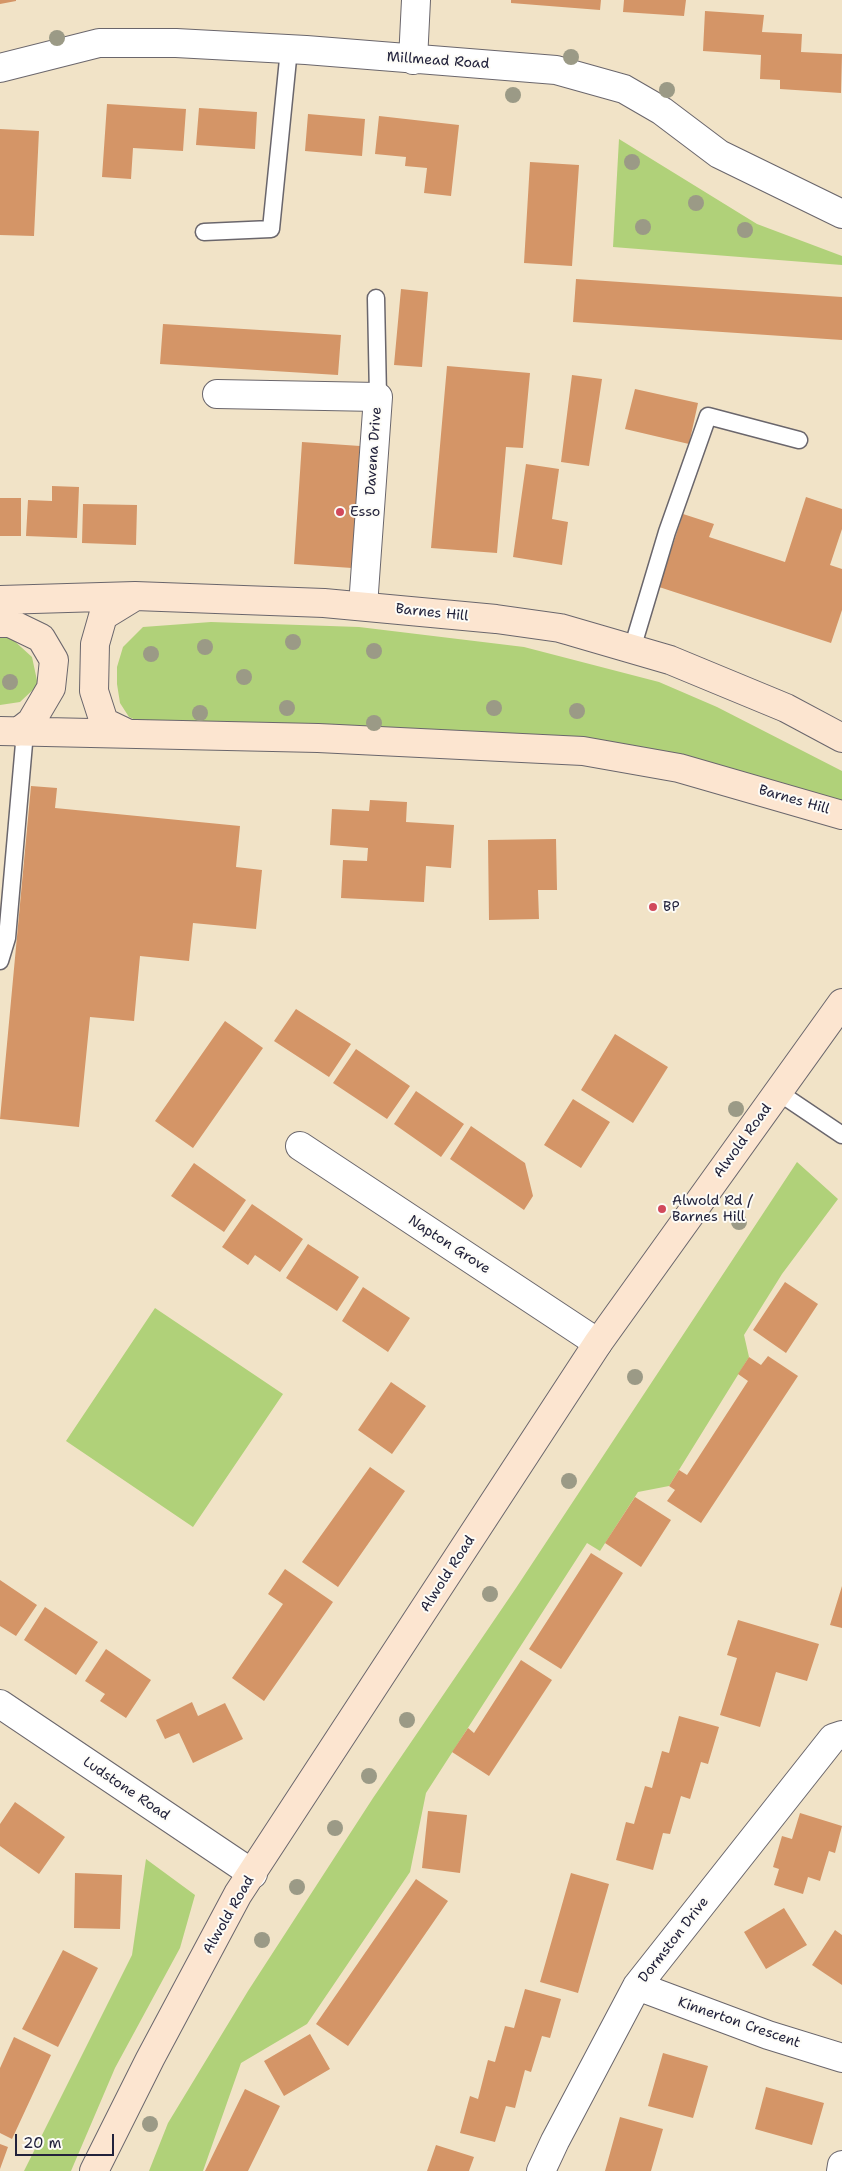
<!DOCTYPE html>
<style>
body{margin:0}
#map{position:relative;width:842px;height:2171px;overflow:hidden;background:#f1e3c7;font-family:"Shantell Sans",sans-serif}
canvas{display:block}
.scale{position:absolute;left:15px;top:2134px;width:99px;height:22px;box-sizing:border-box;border:2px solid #22223b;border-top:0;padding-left:6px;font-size:15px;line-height:18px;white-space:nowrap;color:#22223b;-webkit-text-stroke:4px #fdfcf7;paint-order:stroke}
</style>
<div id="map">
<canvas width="842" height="2171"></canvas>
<div class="scale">20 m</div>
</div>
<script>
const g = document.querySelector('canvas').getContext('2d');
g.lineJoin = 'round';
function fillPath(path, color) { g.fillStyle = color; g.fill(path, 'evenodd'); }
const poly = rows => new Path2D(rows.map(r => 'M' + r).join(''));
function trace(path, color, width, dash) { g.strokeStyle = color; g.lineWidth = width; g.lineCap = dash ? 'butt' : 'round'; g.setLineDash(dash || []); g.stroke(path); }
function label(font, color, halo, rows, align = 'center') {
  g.font = font + ' "Shantell Sans",sans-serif'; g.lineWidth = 4; g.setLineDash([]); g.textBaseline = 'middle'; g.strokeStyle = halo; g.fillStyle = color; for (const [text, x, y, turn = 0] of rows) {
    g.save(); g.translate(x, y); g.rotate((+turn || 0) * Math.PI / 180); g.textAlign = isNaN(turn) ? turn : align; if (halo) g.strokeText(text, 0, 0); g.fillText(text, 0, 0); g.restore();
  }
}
const green = poly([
 [619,139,757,224,842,256,842,265,613,247],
 [211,622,359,627,524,647,659,682,717,707,842,771,842,804,689,759,140,722,129,717,120,703,117,684,117,667,123,647,143,627],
 [10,637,32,657,38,685,20,702,0,705,0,638],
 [797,1162,838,1199,782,1274,744,1335,749,1357,669,1486,638,1492,600,1551,587,1543,426,1793,410,1872,307,2024,241,2063,203,2171,149,2171,168,2123,248,1991,373,1798,516,1588],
 [155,1308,283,1394,193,1527,66,1441],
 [146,1859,195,1895,180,1948,115,2068,71,2171,24,2171,132,1955]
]);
const building = poly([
 [0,0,16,0,16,1,0,4],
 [511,0,601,0,600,10,511,3],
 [624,0,686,0,684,16,623,12],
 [705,11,764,15,762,32,802,34,801,52,842,54,841,93,780,89,780,80,760,79,761,55,703,51],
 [107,104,186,109,183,151,133,148,131,179,102,177],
 [199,108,257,112,255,149,196,145],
 [308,114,365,119,362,156,305,151],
 [379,116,459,125,451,196,424,193,427,168,405,166,406,157,375,154],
 [0,129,39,131,34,236,0,235],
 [530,162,579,165,572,266,524,263],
 [576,279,842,297,842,340,573,322],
 [401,289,428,292,422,367,394,365],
 [163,324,341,335,338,375,160,364],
 [447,366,530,373,523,448,506,447,497,553,431,548],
 [572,375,602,379,589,466,561,462],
 [635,389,698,403,689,444,625,429],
 [302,442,360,446,352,568,294,564],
 [526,464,559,469,552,519,568,522,562,565,513,557],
 [52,486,79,487,77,538,26,536,28,500,52,501],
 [806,497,842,509,842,529,830,565,842,569,842,610,831,643,659,587,683,514,714,524,709,537,785,562],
 [0,498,21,498,21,536,0,536],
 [83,504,137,505,136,545,82,543],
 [31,786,57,788,55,808,240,826,236,867,262,870,256,929,193,923,189,961,140,956,134,1021,90,1017,79,1127,0,1119],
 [370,800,407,802,406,822,454,825,451,868,426,866,424,902,341,898,343,860,367,861,368,848,330,845,332,809,369,811],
 [556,839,557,890,538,890,539,919,489,920,488,840],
 [296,1009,351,1044,329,1077,274,1041],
 [225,1021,263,1048,193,1148,155,1121],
 [615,1034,668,1067,633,1123,581,1090],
 [356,1049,410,1086,387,1119,333,1083],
 [416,1091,464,1124,441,1157,394,1124],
 [573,1099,610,1122,581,1168,544,1145],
 [471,1126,525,1163,533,1196,524,1210,450,1159],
 [194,1163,246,1200,224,1232,171,1196],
 [252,1204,303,1239,280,1272,255,1255,248,1265,222,1247],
 [308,1244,359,1277,337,1311,286,1278],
 [785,1282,818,1304,786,1353,753,1330],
 [363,1287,410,1318,388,1352,342,1321],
 [768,1356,798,1376,701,1523,667,1501,675,1490,669,1486,679,1470,687,1475,748,1381,738,1374,749,1357,761,1365],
 [391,1382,426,1406,392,1454,358,1430],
 [370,1467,405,1491,338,1587,302,1562],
 [635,1497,671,1520,641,1567,605,1543],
 [591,1553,623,1573,561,1669,529,1649],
 [285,1569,333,1602,264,1701,232,1678,283,1604,268,1594],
 [0,1580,37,1605,16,1636,0,1626],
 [842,1586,842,1628,830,1625],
 [45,1607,98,1642,76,1675,24,1640],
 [738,1620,819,1644,807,1681,776,1672,760,1727,720,1715,737,1658,727,1655],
 [106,1649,151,1680,126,1718,100,1701,105,1694,85,1681],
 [521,1660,552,1680,489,1776,452,1752,468,1728,474,1733],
 [192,1702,198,1716,225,1703,243,1739,193,1763,179,1733,165,1739,156,1720],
 [679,1716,719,1727,708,1764,701,1762,690,1799,681,1796,670,1834,663,1833,653,1870,616,1860,626,1822,634,1824,645,1786,652,1788,662,1751,669,1753],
 [15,1802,65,1837,39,1874,0,1846,0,1824],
 [428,1811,467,1815,460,1873,422,1868],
 [800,1813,842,1826,835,1853,829,1851,820,1881,808,1877,803,1894,774,1885,779,1869,773,1867,782,1836,792,1839],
 [75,1873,122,1875,120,1929,74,1928],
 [571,1873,609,1884,578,1993,540,1982],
 [416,1879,448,1901,348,2046,316,2024],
 [784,1908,807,1945,766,1969,744,1932],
 [835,1930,842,1935,842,1985,812,1965],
 [63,1950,98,1968,58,2047,22,2029],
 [525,1989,561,1999,550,2038,542,2036,531,2072,525,2070,515,2108,506,2106,495,2142,460,2133,470,2096,478,2099,488,2060,495,2062,505,2026,514,2028],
 [310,2034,330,2069,284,2096,264,2061],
 [14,2037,51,2055,12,2139,0,2133,0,2068],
 [663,2053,708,2066,693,2118,648,2106],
 [766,2087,824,2103,812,2145,755,2129],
 [245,2089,280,2106,248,2171,205,2171],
 [620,2117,663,2129,651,2171,605,2171],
 [0,2144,8,2147,0,2169],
 [436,2145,474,2157,469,2171,427,2171]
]);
const lane = poly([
 [204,232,271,229,289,49],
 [376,298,378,397],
 [632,649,667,532,708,416,799,440],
 [0,961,7,938,25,732],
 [778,1092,842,1135]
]);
const street = poly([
 [413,60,416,0],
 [0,68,99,43,176,43,306,50,556,70,624,89,662,111,719,154,842,214],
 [217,394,378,397,363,606],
 [300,1146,598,1343],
 [0,1704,253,1874],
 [637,1986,768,2035,842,2058],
 [541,2171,555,2141,637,1986,833,1738,842,1735],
 [841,2171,842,2165]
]);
const secondary = poly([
 [0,600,135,596,324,603,496,619,560,628,670,660,786,708,842,738],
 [0,623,10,623,41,638,54,660,51,688,31,722,18,732],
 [0,731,318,738,583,751,679,768,842,815],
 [129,734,104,722,94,691,95,644,103,616,134,597],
 [94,2171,150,2059,238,1894,598,1343,842,1003]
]);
const trees = [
 [57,38],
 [571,57],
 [667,90],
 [513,95],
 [632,162],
 [696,203],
 [643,227],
 [745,230],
 [293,642],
 [205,647],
 [374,651],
 [151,654],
 [244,677],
 [10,682],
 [287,708],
 [494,708],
 [577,711],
 [200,713],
 [374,723],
 [736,1109],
 [739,1222],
 [635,1377],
 [569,1481],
 [490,1594],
 [407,1720],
 [369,1776],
 [335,1828],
 [297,1887],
 [262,1940],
 [150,2124]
];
const markers = [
 [340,512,5,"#d1495b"],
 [653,907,5,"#d1495b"],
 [662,1209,5,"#d1495b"]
];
const streetNames = [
 ["Millmead Road",438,61,4],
 ["Davena Drive",374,451,-86],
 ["Barnes Hill",432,613,6],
 ["Barnes Hill",794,800,16],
 ["Alwold Road",743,1141,-54],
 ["Napton Grove",449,1245,33],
 ["Alwold Road",448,1574,-57],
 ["Ludstone Road",126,1789,34],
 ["Alwold Road",229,1915,-60],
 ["Dormston Drive",674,1940,-52],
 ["Kinnerton Crescent",739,2023,19]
];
const poiNames = [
 ["Esso",350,512],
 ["BP",663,907],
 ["Alwold Rd /",672,1201],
 ["Barnes Hill",672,1217]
];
fillPath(green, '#b0d179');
fillPath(building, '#d49567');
trace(lane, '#6a666c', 19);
trace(street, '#6a666c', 30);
trace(secondary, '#6a666c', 30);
trace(lane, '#fff', 16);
trace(street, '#fff', 28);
trace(secondary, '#fce5d0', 28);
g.fillStyle = '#9b9a86';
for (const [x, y] of trees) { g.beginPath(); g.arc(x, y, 8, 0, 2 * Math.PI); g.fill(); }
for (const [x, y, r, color] of markers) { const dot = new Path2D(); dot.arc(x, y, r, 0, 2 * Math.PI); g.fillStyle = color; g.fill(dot); trace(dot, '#fdfcf7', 2); }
label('14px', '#22223b', '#fdfcf7', streetNames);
label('14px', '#22223b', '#fdfcf7', poiNames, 'left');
</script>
